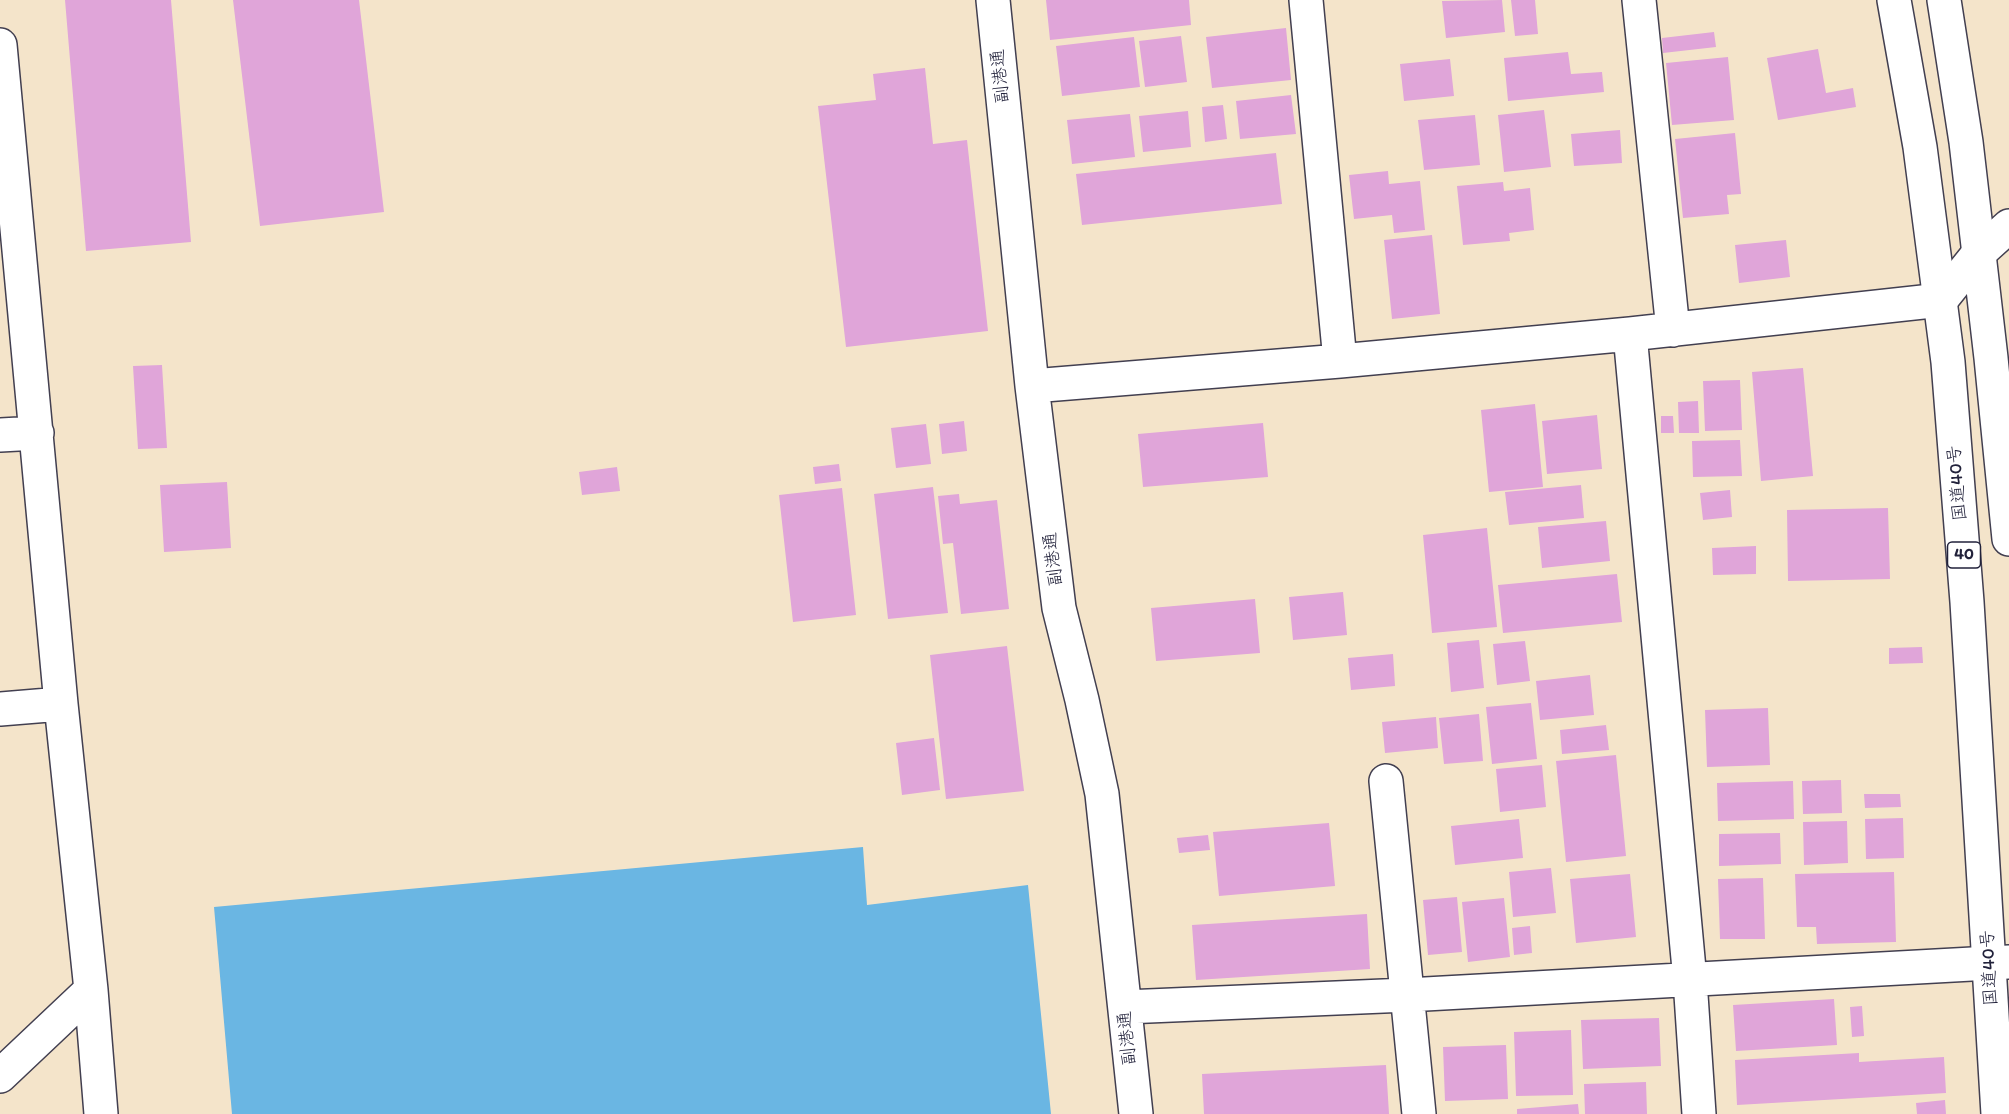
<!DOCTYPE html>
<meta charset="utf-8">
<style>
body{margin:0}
canvas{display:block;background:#f4e4ca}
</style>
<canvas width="2009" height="1114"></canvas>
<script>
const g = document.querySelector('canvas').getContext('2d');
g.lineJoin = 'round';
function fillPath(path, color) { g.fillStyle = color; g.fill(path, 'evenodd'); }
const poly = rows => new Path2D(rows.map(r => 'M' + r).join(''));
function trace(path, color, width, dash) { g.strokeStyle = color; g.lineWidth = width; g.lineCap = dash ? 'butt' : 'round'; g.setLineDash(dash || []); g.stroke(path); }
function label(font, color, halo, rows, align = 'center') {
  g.font = font + ' Itim,"Klee One",sans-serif'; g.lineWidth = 5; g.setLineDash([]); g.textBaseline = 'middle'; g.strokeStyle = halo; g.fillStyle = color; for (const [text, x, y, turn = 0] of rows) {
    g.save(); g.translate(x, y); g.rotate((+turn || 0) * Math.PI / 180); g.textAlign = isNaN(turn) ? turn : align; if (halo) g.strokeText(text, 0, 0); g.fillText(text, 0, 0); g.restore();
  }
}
const water = poly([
 [863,847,867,905,1028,885,1051,1114,232,1114,214,907]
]);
const building = poly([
 [65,0,171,0,191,242,86,251],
 [233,0,359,0,384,212,260,226],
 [1046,0,1189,0,1191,25,1050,40],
 [1502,0,1505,32,1446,38,1442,1],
 [1511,0,1535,0,1538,34,1515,36],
 [1286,28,1291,80,1212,88,1206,37],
 [1714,32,1716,47,1663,53,1662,38],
 [1181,36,1187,82,1145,87,1139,41],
 [1134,37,1140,87,1062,96,1056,46],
 [1818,49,1826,93,1853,88,1856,107,1778,120,1767,58],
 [1568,52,1571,74,1602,72,1604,92,1508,101,1504,58],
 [1728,57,1734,120,1672,125,1666,63],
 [1450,59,1454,96,1404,101,1400,64],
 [925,68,933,144,967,140,988,331,846,347,818,106,876,100,873,74],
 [1291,95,1296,134,1240,139,1236,101],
 [1223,105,1227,139,1205,142,1202,107],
 [1544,110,1551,167,1504,172,1498,115],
 [1188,111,1191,147,1143,152,1139,116],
 [1130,114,1135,157,1072,164,1067,120],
 [1475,115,1480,165,1424,170,1418,120],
 [1620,130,1622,163,1574,166,1571,134],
 [1735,133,1741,194,1727,195,1729,214,1683,218,1675,139],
 [1276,153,1282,204,1082,225,1076,174],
 [1388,171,1389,184,1420,181,1425,230,1394,233,1392,215,1354,219,1349,175],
 [1503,182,1504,191,1530,188,1534,230,1509,233,1510,241,1463,245,1457,186],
 [1432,235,1440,314,1392,319,1384,240],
 [1786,240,1790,277,1739,283,1735,245],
 [162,365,167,448,138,449,133,366],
 [1803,368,1813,476,1761,481,1752,372],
 [1740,380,1742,430,1705,431,1703,381],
 [1698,401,1699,433,1679,433,1678,402],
 [1535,404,1543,487,1489,492,1481,410],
 [1597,415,1602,469,1547,474,1542,421],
 [1661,416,1673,416,1674,433,1661,433],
 [964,421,967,451,942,454,939,424],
 [1263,423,1268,477,1143,487,1138,434],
 [926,424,931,464,896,468,891,428],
 [1740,440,1742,476,1693,477,1692,441],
 [839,464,841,481,815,484,813,467],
 [617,467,620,491,582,495,579,472],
 [227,482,231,548,164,552,160,485],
 [1581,485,1584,518,1509,525,1505,492],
 [933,487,948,613,888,619,874,494],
 [842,488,856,615,793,622,779,495],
 [1730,490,1732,517,1703,520,1700,493],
 [959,494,960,504,997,500,1009,609,961,614,953,543,943,544,938,496],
 [1888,508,1890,579,1788,581,1787,510],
 [1606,521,1610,561,1542,568,1538,527],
 [1487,528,1497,627,1432,633,1423,535],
 [1756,546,1756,574,1713,575,1712,548],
 [1617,574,1622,622,1503,633,1498,585],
 [1343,592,1347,635,1293,640,1289,597],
 [1255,599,1260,653,1156,661,1151,608],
 [1479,640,1484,688,1451,692,1447,643],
 [1525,641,1530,681,1497,685,1493,644],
 [1007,646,1024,791,946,799,930,655],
 [1922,647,1923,663,1889,664,1889,648],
 [1393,654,1395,686,1351,690,1348,658],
 [1590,675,1594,715,1540,720,1536,681],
 [1531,703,1537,759,1492,764,1486,707],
 [1768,708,1770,765,1707,767,1705,710],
 [1479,714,1483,761,1444,764,1439,718],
 [1436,717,1438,748,1385,753,1382,722],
 [1606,725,1609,750,1562,754,1560,730],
 [934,738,940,790,902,795,896,743],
 [1616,755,1626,856,1566,862,1556,761],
 [1542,765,1546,807,1500,812,1496,769],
 [1841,780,1842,813,1803,814,1802,781],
 [1793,781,1794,819,1718,821,1717,783],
 [1864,794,1900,794,1901,807,1865,808],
 [1903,818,1904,858,1866,859,1865,819],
 [1519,819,1523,858,1455,865,1451,826],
 [1847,821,1848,863,1804,865,1803,822],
 [1329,823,1335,886,1219,896,1213,832],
 [1780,833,1781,864,1719,866,1719,834],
 [1208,835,1210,850,1179,853,1177,838],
 [1551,868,1556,913,1513,917,1509,872],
 [1894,872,1896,942,1817,944,1816,927,1797,927,1795,874],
 [1630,874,1636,937,1576,943,1570,879],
 [1763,878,1765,939,1720,939,1718,879],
 [1457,897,1462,952,1428,955,1423,900],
 [1504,898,1510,957,1468,962,1462,902],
 [1367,914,1370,969,1196,980,1192,925],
 [1530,926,1532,953,1514,955,1512,928],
 [1834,999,1837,1045,1736,1051,1733,1005],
 [1862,1006,1864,1036,1852,1037,1850,1007],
 [1659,1018,1661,1066,1583,1069,1581,1020],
 [1571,1030,1573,1095,1516,1096,1514,1032],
 [1506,1045,1508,1099,1445,1101,1443,1047],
 [1859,1053,1859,1062,1944,1057,1946,1093,1737,1105,1735,1060],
 [1386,1065,1389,1114,1204,1114,1202,1074],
 [1646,1082,1647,1114,1585,1114,1584,1084],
 [1945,1100,1946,1114,1917,1114,1916,1103],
 [1578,1104,1579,1114,1517,1114,1517,1109]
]);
const minor = poly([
 [993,0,1032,386,1059,608,1082,700,1102,794,1136,1114],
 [1306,0,1340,361],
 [1639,0,1673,330],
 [0,45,61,704,91,990,101,1114],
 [1630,334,1690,980,1699,1114],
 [1032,386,1340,361,1630,334,1941,300,1978,254,2009,226],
 [0,435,37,433],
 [0,709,61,704],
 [1386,781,1419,1114],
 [1125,1007,1407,995,2009,962],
 [0,1076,91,990]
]);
const highway = poly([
 [1894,0,1920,147,1948,362,1967,602,1998,1114],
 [1944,0,1966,142,1991,358,2009,539]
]);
const shields = [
 [1964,555,33]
];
const shieldNames = [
 ["40",1964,555]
];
const streetNames = [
 ["副港通",1001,76,-96],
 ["国道40号",1958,483,-95],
 ["副港通",1054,559,-97],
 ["国道40号",1990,968,-93],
 ["副港通",1128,1038,-96]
];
fillPath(water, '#6ab6e3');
fillPath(building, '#e0a5d9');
trace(minor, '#423f50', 36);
trace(highway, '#423f50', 36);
trace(minor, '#fff', 33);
trace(highway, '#fff', 33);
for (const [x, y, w] of shields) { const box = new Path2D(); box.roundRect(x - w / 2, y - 13, w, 26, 4.5); g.fillStyle = '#fff'; g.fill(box); trace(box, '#22223b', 1.5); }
label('bold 16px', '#22223b', null, shieldNames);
label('18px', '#22223b', '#fff', streetNames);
</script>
